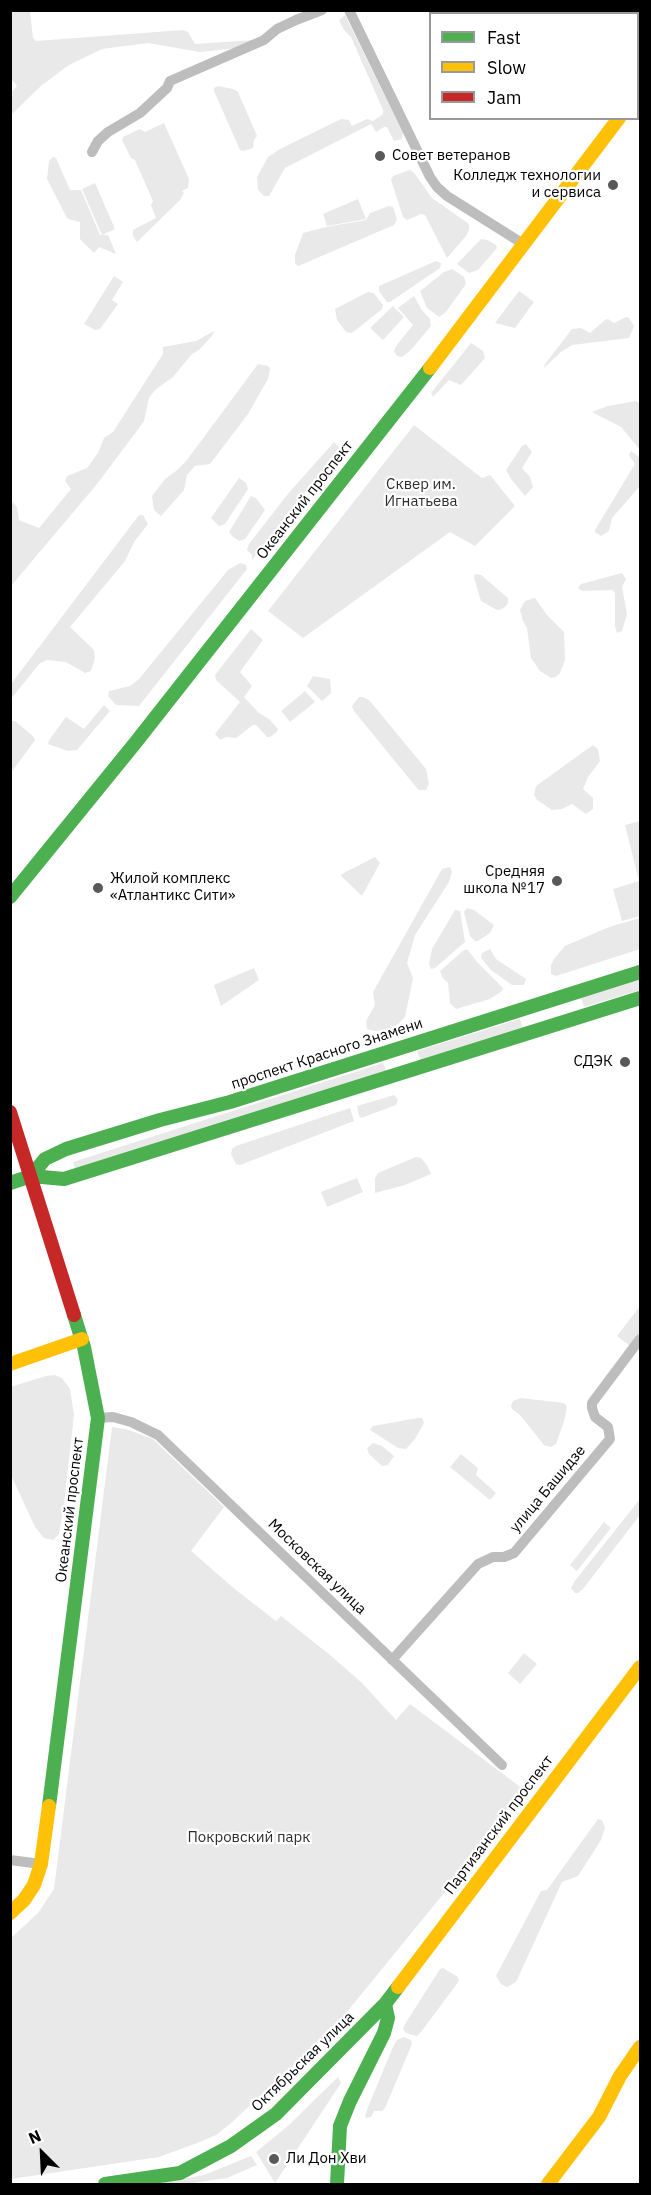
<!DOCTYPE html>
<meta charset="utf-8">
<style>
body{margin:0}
#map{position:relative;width:651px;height:2195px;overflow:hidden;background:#fff;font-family:"IBM Plex Sans",sans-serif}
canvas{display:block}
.frame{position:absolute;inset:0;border:12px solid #000;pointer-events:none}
.legend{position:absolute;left:429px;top:12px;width:210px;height:108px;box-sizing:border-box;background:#fff;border:2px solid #999;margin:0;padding:8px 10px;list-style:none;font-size:18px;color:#000}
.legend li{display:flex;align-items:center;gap:12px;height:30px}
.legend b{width:30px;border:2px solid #999}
.north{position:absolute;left:12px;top:2123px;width:60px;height:60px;-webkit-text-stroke:4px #fff;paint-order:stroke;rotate:336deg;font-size:16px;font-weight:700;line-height:24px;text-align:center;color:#000}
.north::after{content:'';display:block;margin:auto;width:21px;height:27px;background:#000;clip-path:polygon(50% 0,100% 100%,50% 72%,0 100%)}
</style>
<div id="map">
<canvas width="651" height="2195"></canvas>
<div class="frame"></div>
<ul class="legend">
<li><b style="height:8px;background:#4caf50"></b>Fast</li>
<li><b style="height:8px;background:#ffc107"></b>Slow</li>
<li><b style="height:8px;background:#c62828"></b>Jam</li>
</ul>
<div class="north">N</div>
</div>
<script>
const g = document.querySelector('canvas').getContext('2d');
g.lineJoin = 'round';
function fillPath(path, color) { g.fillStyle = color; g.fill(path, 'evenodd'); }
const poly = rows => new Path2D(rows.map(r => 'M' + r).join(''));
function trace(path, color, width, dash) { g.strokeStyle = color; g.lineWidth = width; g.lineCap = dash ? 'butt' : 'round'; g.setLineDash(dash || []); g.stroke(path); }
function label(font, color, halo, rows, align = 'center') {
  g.font = font + ' "IBM Plex Sans",sans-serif'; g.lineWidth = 4.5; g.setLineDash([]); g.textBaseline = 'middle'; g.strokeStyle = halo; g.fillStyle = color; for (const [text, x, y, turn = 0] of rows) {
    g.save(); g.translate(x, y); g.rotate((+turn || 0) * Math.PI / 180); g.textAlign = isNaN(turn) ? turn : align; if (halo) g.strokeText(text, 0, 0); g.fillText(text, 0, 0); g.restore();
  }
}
const green = poly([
 [11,11,30,11,33,38,36,41,183,30,188,32,195,44,255,40,237,48,200,52,148,43,102,49,69,65,42,85,11,115,11,93,17,86,11,78],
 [345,15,403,133,402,139,394,141,387,127,384,127,376,132,371,124,285,168,269,196,264,196,258,190,257,177,268,157,280,149,341,119,349,120,352,126,367,119,373,121,383,114,383,110,351,37,344,30,339,20],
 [218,86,233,89,238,92,257,136,254,140,253,148,243,151,240,150,214,91,214,88],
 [164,123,189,179,188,188,182,191,184,193,180,200,137,242,133,236,133,230,156,218,151,205,153,201,135,160,131,158,122,140,123,137,140,129,145,132],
 [53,157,56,158,70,190,81,190,100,235,108,235,116,254,99,247,94,253,80,239,80,222,68,219,66,216,47,179,49,161],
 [410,170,415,174,432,198,469,224,469,230,466,236,447,258,425,215,421,214,407,220,403,217,391,180,393,176],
 [95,183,115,229,102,235,82,189],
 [358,199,366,219,327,226,323,214],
 [389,206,393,207,397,219,394,225,303,264,298,266,295,263,295,255,303,233,326,227,366,220,370,213],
 [481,239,488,240,496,245,497,248,478,270,469,273,457,264],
 [436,261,441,263,440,268,390,302,387,302,379,291,379,286],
 [452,269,464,277,466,284,446,312,439,317,427,308,420,291,444,272],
 [114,276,123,282,112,300,118,304,100,329,95,330,84,324],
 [519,291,534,302,515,328,495,323],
 [368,292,374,293,376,296,383,305,382,309,352,333,346,332,337,320,335,309],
 [414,296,421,309,430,319,431,326,410,351,402,357,397,356,394,351,396,346,413,325,398,308],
 [393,306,404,317,383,340,370,328],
 [626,317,629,318,634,326,629,338,572,345,561,352,544,368,545,364,572,329,581,328,590,333,605,320,608,319,614,323],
 [214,331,212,336,199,350,192,354,173,377,155,390,149,398,144,421,139,428,97,484,11,586,11,500,17,507,19,520,39,528,71,489,65,481,67,476,87,468,98,453,104,438,113,432,163,354,163,347,196,341],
 [471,343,483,351,485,358,461,385,449,380,433,397,431,393],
 [258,364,268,366,270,369,268,379,248,414,210,464,195,466,187,475,184,490,161,516,154,510,152,496,165,479,176,471,187,460],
 [636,401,640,404,640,450,621,427,592,412,608,406],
 [414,425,482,478,490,475,515,506,475,546,450,532,303,638,268,611],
 [334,442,340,448,252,560,252,555,247,550,249,544,287,495],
 [526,444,532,452,522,468,530,477,533,487,525,496,511,479,506,470,522,446],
 [631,451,640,458,640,486,612,518,609,531,601,536,595,532,595,530,635,464,629,455],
 [239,478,246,483,248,489,225,524,219,526,211,518],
 [251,496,256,498,265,510,245,539,239,541,233,537,229,532],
 [139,515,143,515,148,524,134,542,125,561,70,627,94,650,95,658,91,671,85,673,66,662,47,660,39,664,11,699,11,684],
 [240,563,246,565,247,569,139,706,116,705,108,696,109,691,130,686,139,679,219,581,228,570],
 [622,573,626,579,622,587,627,614,622,631,617,633,615,626,615,593,612,590,582,591,578,588,581,584],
 [475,574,481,575,508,598,508,603,505,607,502,609,497,610,481,601,474,578],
 [535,598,547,615,564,632,565,660,560,673,556,677,551,678,540,671,531,658,527,628,523,621,520,610,525,601],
 [251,629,263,640,240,672,252,686,244,697,258,712,270,720,278,729,277,732,270,737,267,737,256,725,253,725,236,738,226,737,220,740,215,734,240,702,216,680,215,675],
 [313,676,330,679,331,693,322,701,307,686],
 [305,691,315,702,290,722,281,711],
 [359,697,363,697,370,701,426,769,429,784,426,790,419,790,416,787,354,711,352,706],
 [104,705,110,711,77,750,68,751,48,744,49,740,66,717,84,729],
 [11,721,15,721,33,736,35,740,11,773],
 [593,745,598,749,600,761,588,777,583,789,593,798,593,809,586,814,572,804,562,809,552,810,537,800,534,795,536,786],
 [640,821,640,916,622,921,613,889,639,881,625,825],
 [375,857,380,863,362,896,340,875],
 [450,867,452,872,449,882,415,935,407,963,413,978,405,1017,396,1026,385,1030,375,1031,367,1029,366,1021,375,1005,373,992,442,869],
 [467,908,474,910,494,925,490,933,478,941,475,941,470,936,464,912],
 [455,910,460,911,465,942,435,968,431,969,429,964,432,949],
 [640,918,640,949,556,976,551,974,551,965,554,959,565,946,609,927],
 [490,949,496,959,526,979,524,985,512,985,491,970,481,958,482,953],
 [464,950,468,950,477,962,503,988,502,991,490,999,456,1009,450,1003,448,983,442,977,440,971],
 [254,968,259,980,221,1006,214,985],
 [640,978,640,990,584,1007,581,997],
 [520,1019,523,1029,421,1062,417,1051],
 [383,1063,387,1073,75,1169,73,1162],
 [394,1095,398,1100,396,1105,361,1118,359,1116,357,1106],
 [350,1108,354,1121,240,1165,236,1164,231,1154,232,1149,236,1146],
 [416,1157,421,1158,427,1165,431,1174,405,1185,375,1193,375,1178,378,1173],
 [357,1178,363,1192,327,1207,321,1192],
 [640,1306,640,1333,630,1346,617,1336],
 [55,1375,62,1378,70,1389,74,1415,64,1504,59,1534,53,1540,44,1538,35,1527,11,1475,10,1387,46,1376],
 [521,1398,564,1403,567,1406,565,1418,556,1444,551,1447,544,1445,520,1415,512,1409,511,1406,513,1401],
 [418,1418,422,1418,424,1423,415,1439,406,1449,398,1448,370,1430,373,1426],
 [112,1427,126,1429,153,1439,224,1507,191,1551,236,1590,276,1621,281,1616,330,1655,362,1683,396,1720,410,1704,523,1789,480,1849,333,2029,231,2123,216,2135,200,2142,159,2157,11,2179,11,1938,38,1913,54,1889],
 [373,1443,382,1446,394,1456,388,1465,382,1466,369,1454,367,1448],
 [461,1454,478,1468,476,1475,496,1493,490,1500,450,1467],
 [640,1499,640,1515,583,1589,578,1593,575,1593,571,1588,574,1582],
 [604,1522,611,1528,577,1571,570,1565],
 [524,1653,537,1664,520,1684,508,1673],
 [598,1819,602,1820,605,1828,601,1840,578,1876,562,1882,516,1982,507,1987,501,1984,496,1976,541,1891,547,1890],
 [443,1968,458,1977,459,1981,421,2032,417,2036,406,2033,403,2029,405,2024,440,1969],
 [404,2037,411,2040,412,2044,385,2108,382,2111,374,2111,371,2117,366,2118,365,2116,368,2107,393,2047,397,2040],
 [338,2077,341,2083,275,2183,256,2152,289,2125],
 [251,2156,257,2165,227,2178,186,2184,154,2184,204,2175]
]);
const street = poly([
 [349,10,430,177,437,187,447,196,525,245],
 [92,152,98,141,108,132,140,113,167,88,170,81,264,40,277,29,296,20,322,10],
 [98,1418,113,1417,131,1422,158,1435,502,1765],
 [392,1660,478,1564,493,1557,504,1557,514,1553,610,1439,608,1427,595,1417,592,1408,592,1403,640,1339],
 [10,1860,41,1864]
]);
const fast = poly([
 [638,49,640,45],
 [638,86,640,90],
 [10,897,136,742,430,368],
 [31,1176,45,1159,66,1149,160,1120,230,1102,640,972],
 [10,1183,31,1176,64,1179,640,998],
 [49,1806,98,1418,84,1347,74,1315],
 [105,2184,180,2173,231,2146,276,2114,385,2004,398,1987],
 [337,2184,340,2126,350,2101,384,2033,388,2018,385,2004]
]);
const slow = poly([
 [638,10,640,17],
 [430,368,619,118],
 [10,1364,82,1339],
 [10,1913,24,1900,34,1885,41,1864,49,1806],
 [398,1987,640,1667],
 [548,2184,599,2117,620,2076,640,2047]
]);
const jam = poly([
 [10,1112,74,1315]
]);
const markers = [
 [380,156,6,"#595959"],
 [613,185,6,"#595959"],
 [557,881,6,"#595959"],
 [98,888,6,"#595959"],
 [625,1062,6,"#595959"],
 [274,2159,6,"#595959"]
];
const poiNames = [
 ["Совет ветеранов",392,156],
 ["Колледж технологии",601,176,"right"],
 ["и сервиса",601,193,"right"],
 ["Средняя",545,872,"right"],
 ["школа №17",545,889,"right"],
 ["Жилой комплекс",110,879],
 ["«Атлантикс Сити»",110,896],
 ["СДЭК",613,1062,"right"],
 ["Ли Дон Хви",286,2159]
];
const parkNames = [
 ["Cквер им.",421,485],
 ["Игнатьева",421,502],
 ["Покровский парк",249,1838]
];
const streetNames = [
 ["Океанский проспект",305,500,-52],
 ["проспект Красного Знамени",327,1054,-18],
 ["улица Башидзе",548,1489,-50],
 ["Океанский проспект",70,1510,-83],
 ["Московская улица",317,1567,44],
 ["Партизанский проспект",499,1825,-53],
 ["Октябрьская улица",303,2062,-44]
];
fillPath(green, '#e9e9e9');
trace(street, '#bdbdbd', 10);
trace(fast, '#4caf50', 14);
trace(slow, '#ffc107', 14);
trace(jam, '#c62828', 14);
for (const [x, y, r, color] of markers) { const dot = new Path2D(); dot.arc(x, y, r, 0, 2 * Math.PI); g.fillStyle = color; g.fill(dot); trace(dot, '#fff', 2); }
label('15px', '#000', '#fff', poiNames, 'left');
label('15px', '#2e2e2e', '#fff', parkNames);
label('15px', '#000', '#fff', streetNames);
</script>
